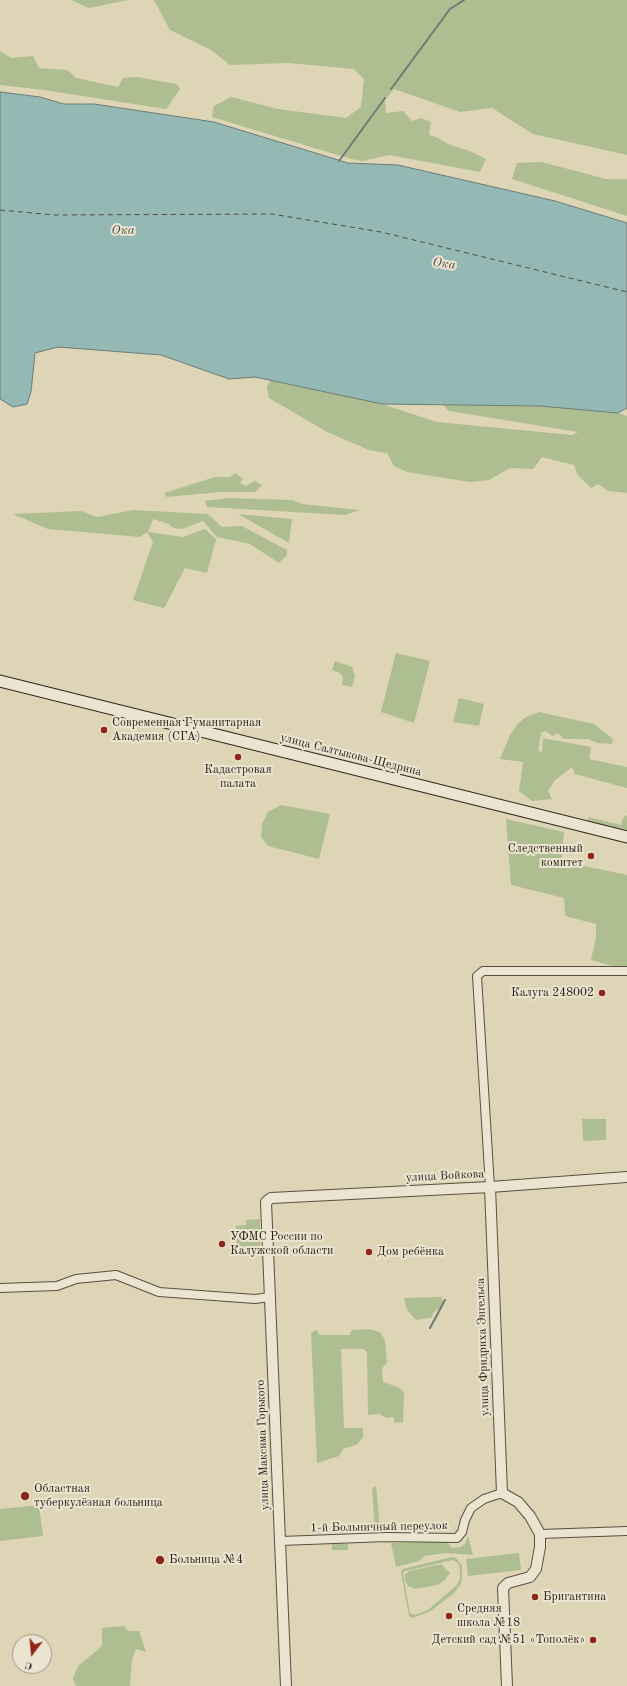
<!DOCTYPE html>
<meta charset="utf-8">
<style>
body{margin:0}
#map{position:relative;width:627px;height:1686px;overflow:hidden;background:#ded5b6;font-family:"Old Standard TT",serif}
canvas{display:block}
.north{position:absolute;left:12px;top:1634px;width:40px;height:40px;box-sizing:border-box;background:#eae4d0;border:1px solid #9f9687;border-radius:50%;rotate:196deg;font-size:11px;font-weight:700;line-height:16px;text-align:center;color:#2f2119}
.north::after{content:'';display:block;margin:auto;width:14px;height:18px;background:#8f2418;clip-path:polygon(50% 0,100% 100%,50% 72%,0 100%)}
</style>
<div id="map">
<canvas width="627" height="1686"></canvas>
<div class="north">С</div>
</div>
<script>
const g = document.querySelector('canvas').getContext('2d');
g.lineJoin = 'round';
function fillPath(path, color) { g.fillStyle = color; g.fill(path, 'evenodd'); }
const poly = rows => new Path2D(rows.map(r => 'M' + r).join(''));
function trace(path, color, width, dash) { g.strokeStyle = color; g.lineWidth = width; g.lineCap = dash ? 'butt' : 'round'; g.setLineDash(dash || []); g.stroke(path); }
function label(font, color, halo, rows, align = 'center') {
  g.font = font + ' "Old Standard TT",serif'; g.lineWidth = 4; g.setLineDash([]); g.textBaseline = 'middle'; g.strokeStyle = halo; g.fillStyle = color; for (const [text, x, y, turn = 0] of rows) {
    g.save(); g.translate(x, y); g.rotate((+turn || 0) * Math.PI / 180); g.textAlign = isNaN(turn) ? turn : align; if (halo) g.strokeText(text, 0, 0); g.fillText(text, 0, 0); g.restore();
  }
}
const green = poly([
 [71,0,128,0,89,8],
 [154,0,627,0,627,155,533,134,492,108,460,112,394,89,385,100,386,113,403,111,412,121,421,118,431,122,429,135,436,137,448,144,470,151,486,159,480,172,389,155,363,161,351,159,225,121,212,117,214,106,231,97,278,109,346,118,361,107,364,79,354,69,288,63,230,65,211,50,170,30],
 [0,51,11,58,33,56,39,68,67,70,76,78,118,87,123,78,137,77,177,84,180,89,166,109,44,90,0,85],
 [542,162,606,179,627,179,627,216,512,179,517,163],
 [270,380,382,404,437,422,572,435,578,432,449,411,443,405,540,406,618,413,627,416,627,493,608,491,598,484,591,488,577,474,574,465,542,457,533,469,510,468,489,480,470,482,407,472,394,466,387,453,369,450,327,432,269,398,267,387],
 [235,473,243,479,240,483,246,486,255,481,262,485,255,492,221,492,167,497,164,493,215,477,230,477],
 [229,498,292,500,302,504,359,510,346,515,207,507,205,501],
 [133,510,208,514,222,527,242,526,287,550,287,555,279,563,250,544,217,537,203,521,182,529,173,528,169,524,153,519,148,532,183,537,205,529,216,539,207,573,185,568,164,608,133,600,153,542,147,532,140,537,48,529,13,514,81,511,97,517],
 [238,514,292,519,289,543],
 [396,653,430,661,414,723,381,712],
 [335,661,352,667,355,676,352,687,342,685,343,678,340,673,332,670],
 [459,698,484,704,479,726,453,722],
 [539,712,594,724,613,739,612,744,597,743,588,739,564,739,558,733,552,736,546,731,541,733,538,751,542,752,543,738,591,747,589,759,627,767,627,788,575,774,572,767,555,780,548,791,552,799,532,801,519,791,523,762,500,759,510,735,517,725,524,718],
 [281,805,330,814,319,859,268,846,261,837,262,824,268,812],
 [627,815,627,832,587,822,588,817,621,825,623,818],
 [506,819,564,832,561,861,627,875,627,966,620,968,591,960,596,938,596,924,565,916,564,898,511,885],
 [582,1119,606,1119,606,1140,583,1141],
 [260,1219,260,1250,245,1251,237,1248,236,1226,246,1225,246,1220],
 [441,1297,443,1301,441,1307,434,1312,431,1318,416,1320,407,1310,404,1298],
 [370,1329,380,1332,385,1340,387,1363,382,1368,383,1382,398,1387,404,1392,403,1422,395,1423,393,1417,387,1418,379,1414,368,1415,367,1352,363,1349,341,1349,344,1428,363,1428,363,1437,358,1444,343,1449,339,1456,317,1463,311,1333,316,1330,320,1335,349,1335,352,1330],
 [376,1486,380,1528,375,1528,372,1488],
 [39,1505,43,1536,0,1541,0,1509],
 [468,1536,473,1555,446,1553,425,1556,419,1561,396,1567,391,1543,448,1541,451,1548,461,1547,465,1544],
 [332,1544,348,1544,348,1550,332,1550],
 [519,1553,521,1570,468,1576,466,1559],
 [452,1557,456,1558,462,1565,462,1580,459,1587,452,1595,429,1612,412,1618,409,1616,401,1573,403,1569],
 [453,1560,459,1564,460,1570,460,1578,457,1585,428,1610,415,1615,410,1613,403,1574,405,1571],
 [441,1564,450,1573,445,1580,437,1585,415,1589,408,1586,405,1580,405,1575,409,1571],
 [124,1626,128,1631,139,1631,146,1652,136,1649,132,1660,130,1686,76,1686,73,1679,78,1666,102,1646,102,1628]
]);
const water = poly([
 [0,92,40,97,64,104,94,104,214,122,348,163,398,165,555,201,627,223,627,408,618,413,540,406,382,404,255,377,229,379,161,355,58,347,35,353,31,392,27,404,13,407,0,399,0,92]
]);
const stream = poly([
 [391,89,450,9,464,0],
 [339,161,385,98],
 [430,1328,445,1300]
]);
const ferry = poly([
 [0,210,54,215,272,214,381,232,627,292]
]);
const minor = poly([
 [490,1187,477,976,483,971,627,971],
 [0,1288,57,1286,76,1279,116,1275,159,1292,255,1299,270,1297],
 [540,1534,627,1531],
 [281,1541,387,1537,457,1538,462,1532,465,1520,471,1508,484,1499,502,1493]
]);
const tertiary = poly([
 [490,1187,502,1493,518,1502,530,1516,540,1534,540,1547,536,1569,530,1577,508,1583,503,1588,507,1686],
 [286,1686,266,1202,271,1198,490,1187,627,1177]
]);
const secondary = poly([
 [0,681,627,837]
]);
const markers = [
 [104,730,4,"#8f2418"],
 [238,757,4,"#8f2418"],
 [591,856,4,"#8f2418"],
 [602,993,4,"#8f2418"],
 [222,1244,4,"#8f2418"],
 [369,1252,4,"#8f2418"],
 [25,1496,5,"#8f2418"],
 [160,1560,5,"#8f2418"],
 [535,1597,4,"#8f2418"],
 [449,1616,4,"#8f2418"],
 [593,1640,4,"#8f2418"]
];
const poiNames = [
 ["Современная Гуманитарная",112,723],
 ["Академия (СГА)",112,737],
 ["Кадастровая",238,770,"center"],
 ["палата",238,784,"center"],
 ["Следственный",583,849,"right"],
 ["комитет",583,863,"right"],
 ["Калуга 248002",594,993,"right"],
 ["УФМС России по",230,1237],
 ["Калужской области",230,1251],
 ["Дом ребёнка",377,1252],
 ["Областная",34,1489],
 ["туберкулёзная больница",34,1503],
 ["Больница №4",169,1560],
 ["Бригантина",543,1597],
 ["Средняя",457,1609],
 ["школа №18",457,1623],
 ["Детский сад №51 «Тополёк»",585,1640,"right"]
];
const streetNames = [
 ["улица Салтыкова-Щедрина",351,755,14],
 ["улица Войкова",445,1176,-3],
 ["улица Фридриха Энгельса",483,1347,-92],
 ["улица Максима Горького",263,1445,-92],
 ["1-й Больничный переулок",379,1527,-1]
];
const waterNames = [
 ["Ока",123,231],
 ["Ока",444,264,8]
];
fillPath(green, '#aebe91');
fillPath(water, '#94b8b4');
trace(water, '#6c7c76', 1);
trace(stream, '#6c7c76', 2);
trace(ferry, '#4d4e48', 1, [5, 4]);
trace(minor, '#5b4e40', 10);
trace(tertiary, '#5b4e40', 12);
trace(secondary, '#2f2119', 13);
trace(minor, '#eae4d0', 8);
trace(tertiary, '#eae4d0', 10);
trace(secondary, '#eae4d0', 11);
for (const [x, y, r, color] of markers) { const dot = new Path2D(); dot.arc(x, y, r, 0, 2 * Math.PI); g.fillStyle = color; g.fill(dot); trace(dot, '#eae4d0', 1.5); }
label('12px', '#2f2119', '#eae4d0', poiNames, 'left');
label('12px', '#2f2119', '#eae4d0', streetNames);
label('italic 13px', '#4d4e48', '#eae4d0', waterNames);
</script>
